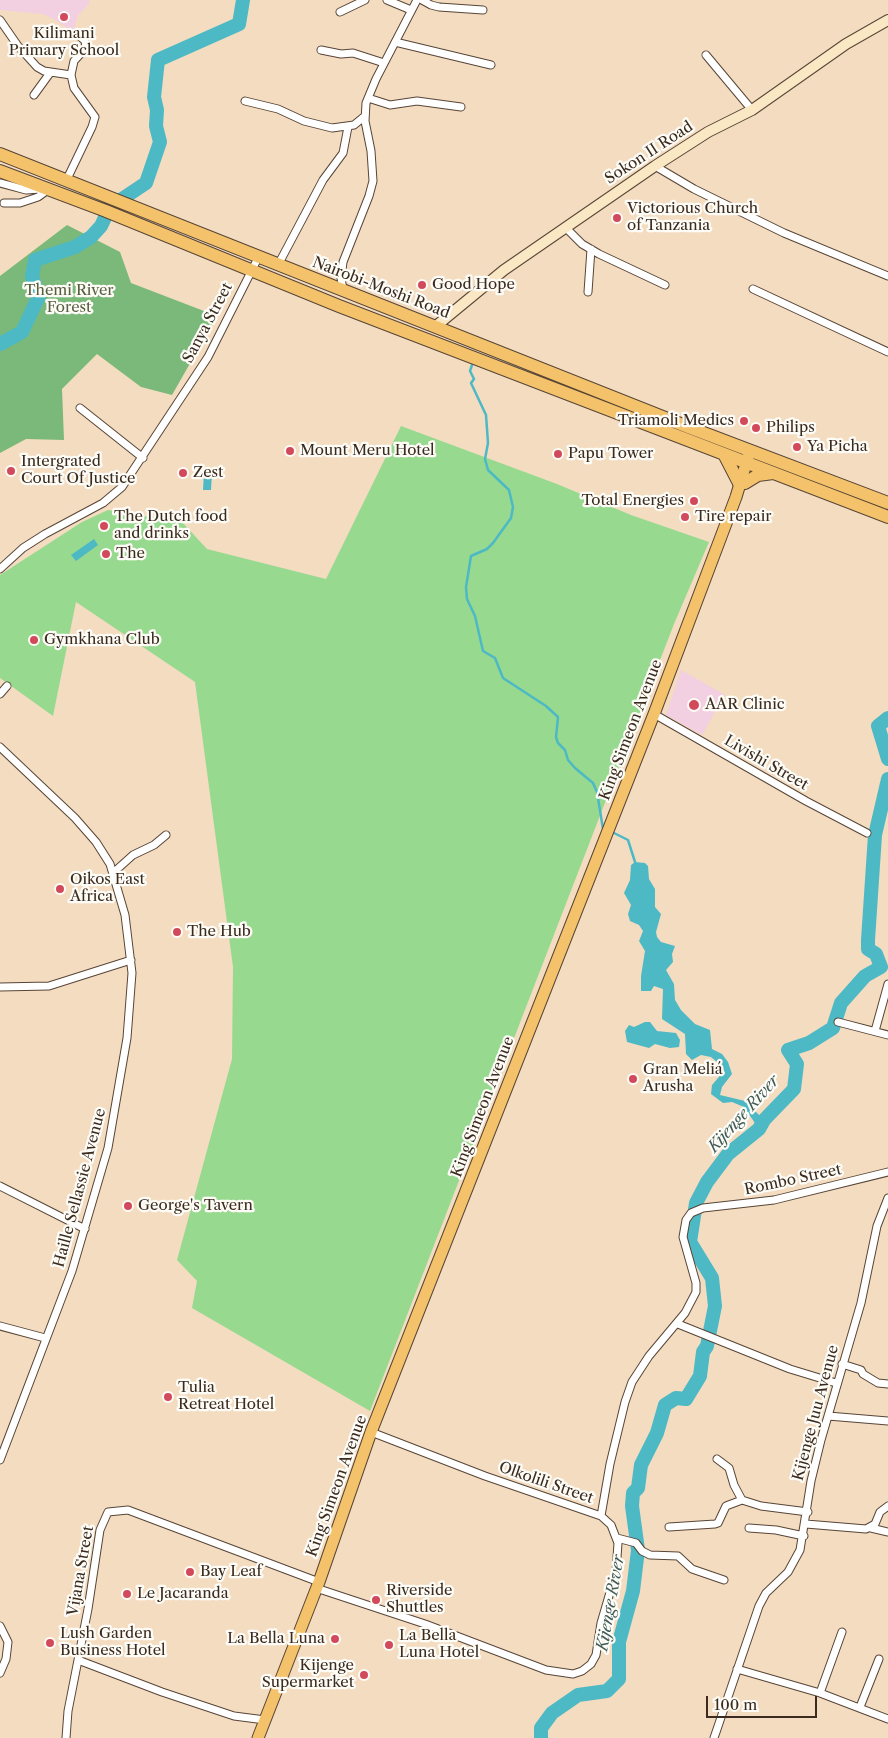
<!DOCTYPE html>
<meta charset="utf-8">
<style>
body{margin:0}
#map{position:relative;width:888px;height:1738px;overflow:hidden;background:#f4dcc1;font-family:"Libre Caslon Text",serif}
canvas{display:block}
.scale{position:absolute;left:706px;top:1696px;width:111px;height:22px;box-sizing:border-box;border:2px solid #3b2a1e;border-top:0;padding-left:6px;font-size:15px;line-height:18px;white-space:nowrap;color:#3b2a1e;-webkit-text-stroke:4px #fdfcf7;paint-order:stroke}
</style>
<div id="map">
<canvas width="888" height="1738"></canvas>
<div class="scale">100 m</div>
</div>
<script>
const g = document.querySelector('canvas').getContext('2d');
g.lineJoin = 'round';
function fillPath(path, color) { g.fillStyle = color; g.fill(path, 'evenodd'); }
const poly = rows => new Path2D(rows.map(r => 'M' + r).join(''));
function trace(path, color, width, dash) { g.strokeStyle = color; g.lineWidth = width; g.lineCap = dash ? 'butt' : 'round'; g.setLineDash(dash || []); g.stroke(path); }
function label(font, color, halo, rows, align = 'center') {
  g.font = font + ' "Libre Caslon Text",serif'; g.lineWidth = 4.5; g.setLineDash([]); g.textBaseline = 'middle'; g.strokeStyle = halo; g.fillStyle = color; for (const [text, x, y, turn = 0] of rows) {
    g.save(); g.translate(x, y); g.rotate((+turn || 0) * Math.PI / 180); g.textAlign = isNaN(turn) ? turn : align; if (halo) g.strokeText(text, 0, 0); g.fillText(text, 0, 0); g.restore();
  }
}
const built = poly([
 [0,0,89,0,89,4,78,15,73,32,54,19,43,14,0,10],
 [681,670,725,695,702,735,666,715]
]);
const green = poly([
 [401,426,557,484,631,515,709,542,674,624,370,1411,192,1308,197,1281,177,1260,232,1059,233,967,195,682,76,602,53,716,0,678,0,575,82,522,108,510,182,522,207,549,326,579]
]);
const forest = poly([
 [67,225,120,252,131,283,217,316,172,395,141,387,97,354,62,389,64,440,26,439,0,453,0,276]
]);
const water = poly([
 [204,473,212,473,211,490,203,490],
 [94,539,98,545,76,561,71,555],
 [635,862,645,863,648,866,649,879,655,889,655,907,661,914,656,932,657,937,661,942,675,946,672,954,673,962,666,970,674,984,675,1000,681,1010,695,1024,710,1030,712,1049,722,1054,728,1062,732,1074,722,1087,720,1095,745,1101,764,1120,759,1129,744,1107,732,1102,723,1103,711,1094,712,1085,724,1071,723,1067,711,1057,701,1055,692,1060,686,1054,685,1034,662,1019,663,989,654,986,651,991,641,991,641,976,645,951,639,941,643,931,639,925,630,921,628,914,631,905,624,893,630,880,631,865],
 [645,1022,650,1022,657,1031,676,1033,680,1040,679,1047,670,1048,655,1044,649,1048,627,1042,625,1031,629,1025,634,1027]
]);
const stream = poly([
 [472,365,470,371,474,379,471,383,486,415,488,443,485,459,488,470,509,490,513,507,511,518,493,543,487,549,471,556,466,587,467,599,475,616,483,651,495,658,503,678,546,706,558,717,556,737,558,743,565,750,568,760,575,768,593,783,597,792,603,829],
 [614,833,628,840,635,862]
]);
const river = poly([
 [0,344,22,332,39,296,32,277,35,260,75,247,91,237,101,226,110,207,146,183,160,142,156,126,157,110,154,97,158,60,239,24,243,0],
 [888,718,878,726,888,759],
 [541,1738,541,1728,552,1713,578,1695,607,1691,619,1679,619,1642,633,1591,638,1550,632,1506,633,1493,638,1488,641,1465,657,1433,665,1405,676,1398,686,1399,700,1376,703,1352,707,1346,715,1306,712,1278,690,1242,696,1203,707,1182,728,1154,759,1129,764,1120,794,1089,797,1064,788,1050,809,1043,833,1028,841,1003,865,976,881,967,876,954,868,949,868,940,875,835,888,779]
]);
const street = poly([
 [387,0,411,10],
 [422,0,431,5,439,7,483,10],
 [340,12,365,0],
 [0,20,18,46,37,67,44,71,71,75],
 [395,42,491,65],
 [321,50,341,54,353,53,384,63],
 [706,55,752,110],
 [34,95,50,73],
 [368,98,390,105,417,101,461,107],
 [245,101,278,109,304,121,332,128,354,125,365,116],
 [655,166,694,189,784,233,888,276],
 [67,179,92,127,95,117,74,88,71,75,74,61,86,48,85,41,76,33],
 [0,183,26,190,41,189],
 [4,203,20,203,38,197,49,189],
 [566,228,582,244,599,254,665,285],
 [278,265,323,180,343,153,348,127],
 [753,289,888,352],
 [343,290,341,278,343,262,369,196,373,181,371,151,365,121,366,103,376,79,417,0],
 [588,292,591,249],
 [80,408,143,458],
 [0,569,23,548,45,534,103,503,122,487,208,357,258,258],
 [0,694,7,686],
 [654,714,806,801,867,833],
 [0,747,75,818,96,842,110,864,125,915,132,973,127,1038,108,1148,72,1271,0,1460],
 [114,872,133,855,154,845,166,835],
 [0,987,49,986,131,960],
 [838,1022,888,1035],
 [875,1031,888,984],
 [0,1186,85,1229],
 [678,1324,790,1369,836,1383],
 [0,1326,45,1338],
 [842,1364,861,1370,863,1374,878,1383,888,1384],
 [828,1416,888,1421],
 [717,1459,729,1468,734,1485,742,1500,761,1506,808,1512],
 [601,1516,610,1464,625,1402,632,1382,649,1356,685,1313,696,1292,696,1283,683,1237,686,1220,691,1213,703,1208,774,1200,888,1172],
 [806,1524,866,1529,875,1524,880,1512,888,1506],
 [669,1527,715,1524,718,1523,726,1506,742,1500],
 [749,1528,776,1530,804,1536],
 [871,1528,888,1532],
 [617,1538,636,1543,642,1551,650,1555,678,1556,692,1569,724,1580],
 [316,1588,425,1624,546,1670,573,1674,582,1671,591,1664,596,1655,601,1623,616,1572,618,1543,611,1525,601,1516,485,1476,371,1432],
 [0,1626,8,1642,6,1659,0,1673],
 [78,1660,162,1692,234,1716,265,1720],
 [737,1669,820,1693,888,1719],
 [820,1693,842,1632],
 [860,1707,879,1659],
 [66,1738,68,1711,88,1609,100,1530,108,1512,128,1510,319,1582],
 [714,1738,759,1606,766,1593,788,1572,800,1550,811,1481,821,1440,861,1303,877,1226,888,1198]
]);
const secondary = poly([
 [436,326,504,270,655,166,708,132,752,110,846,44,888,20]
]);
const primary = poly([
 [258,1738,319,1582,371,1432,654,714,736,497,749,454]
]);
const highway = poly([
 [0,154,688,427,888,503],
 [0,171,106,211,339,306,888,517],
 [724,454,739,483],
 [745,483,758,475,773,473]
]);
const markers = [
 [64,17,5,"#d1495b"],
 [617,218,5,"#d1495b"],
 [422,285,5,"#d1495b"],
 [744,421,5,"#d1495b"],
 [756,428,5,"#d1495b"],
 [797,447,5,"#d1495b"],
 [290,451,5,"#d1495b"],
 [558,454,5,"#d1495b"],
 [11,471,5,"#d1495b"],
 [183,473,5,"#d1495b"],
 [694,501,5,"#d1495b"],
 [685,517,5,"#d1495b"],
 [104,526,5,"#d1495b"],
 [106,554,5,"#d1495b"],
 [34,640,5,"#d1495b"],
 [694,705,6,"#d1495b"],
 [60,889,5,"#d1495b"],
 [177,932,5,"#d1495b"],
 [633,1079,5,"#d1495b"],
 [128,1206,5,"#d1495b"],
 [168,1397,5,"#d1495b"],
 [190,1572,5,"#d1495b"],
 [127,1594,5,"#d1495b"],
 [376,1600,5,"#d1495b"],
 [335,1639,5,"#d1495b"],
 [50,1643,5,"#d1495b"],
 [389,1645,5,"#d1495b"],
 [364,1675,5,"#d1495b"]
];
const poiNames = [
 ["Kilimani",64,34,"center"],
 ["Primary School",64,51,"center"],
 ["Victorious Church",627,209],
 ["of Tanzania",627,226],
 ["Good Hope",432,285],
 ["Triamoli Medics",734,421,"right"],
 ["Philips",766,428],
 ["Ya Picha",807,447],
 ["Mount Meru Hotel",300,451],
 ["Papu Tower",568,454],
 ["Intergrated",21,462],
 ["Court Of Justice",21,479],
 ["Zest",193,473],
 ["Total Energies",684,501,"right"],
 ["The Dutch food",114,517],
 ["and drinks",114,534],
 ["Tire repair",695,517],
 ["The",116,554],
 ["Gymkhana Club",44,640],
 ["AAR Clinic",705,705],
 ["Oikos East",70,880],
 ["Africa",70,897],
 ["The Hub",187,932],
 ["Gran Meliá",643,1070],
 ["Arusha",643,1087],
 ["George's Tavern",138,1206],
 ["Tulia",178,1388],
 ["Retreat Hotel",178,1405],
 ["Bay Leaf",200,1572],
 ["Riverside",386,1591],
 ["Shuttles",386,1608],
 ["Le Jacaranda",137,1594],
 ["Lush Garden",60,1634],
 ["Business Hotel",60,1651],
 ["La Bella",399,1636],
 ["Luna Hotel",399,1653],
 ["La Bella Luna",325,1639,"right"],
 ["Kijenge",354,1666,"right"],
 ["Supermarket",354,1683,"right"]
];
const streetNames = [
 ["Sokon II Road",649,153,-33],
 ["Nairobi-Moshi Road",381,288,21],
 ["Sanya Street",208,323,-62],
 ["King Simeon Avenue",631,730,-69],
 ["Livishi Street",766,763,30],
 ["King Simeon Avenue",483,1107,-69],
 ["Rombo Street",793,1180,-12],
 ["Haille Sellassie Avenue",80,1188,-75],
 ["Kijenge Juu Avenue",816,1413,-75],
 ["Olkolili Street",546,1483,19],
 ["King Simeon Avenue",337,1486,-70],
 ["Vijana Street",81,1571,-80]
];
const parkNames = [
 ["Themi River",69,291],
 ["Forest",69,308]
];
const waterNames = [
 ["Kijenge River",744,1114,-48],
 ["Kijenge River",611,1603,-80]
];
fillPath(built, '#f2cfe1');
fillPath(green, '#98d990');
fillPath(forest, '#7ab97a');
fillPath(water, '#4cb9c5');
trace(stream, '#4cb9c5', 2.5);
trace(river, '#4cb9c5', 14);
trace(street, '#574536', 9);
trace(secondary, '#574536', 12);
trace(primary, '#574536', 13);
trace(highway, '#574536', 14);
trace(street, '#fff', 7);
trace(secondary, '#fae7c3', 10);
trace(primary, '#f3c26a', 11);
trace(highway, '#f3c26a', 12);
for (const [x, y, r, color] of markers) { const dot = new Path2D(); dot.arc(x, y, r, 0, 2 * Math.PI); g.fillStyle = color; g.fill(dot); trace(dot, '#fdfcf7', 2); }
label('15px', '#3b2a1e', '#fdfcf7', poiNames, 'left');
label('15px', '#3b2a1e', '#fdfcf7', streetNames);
label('15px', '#575f40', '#fdfcf7', parkNames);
label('italic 16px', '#415c58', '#fdfcf7', waterNames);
</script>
